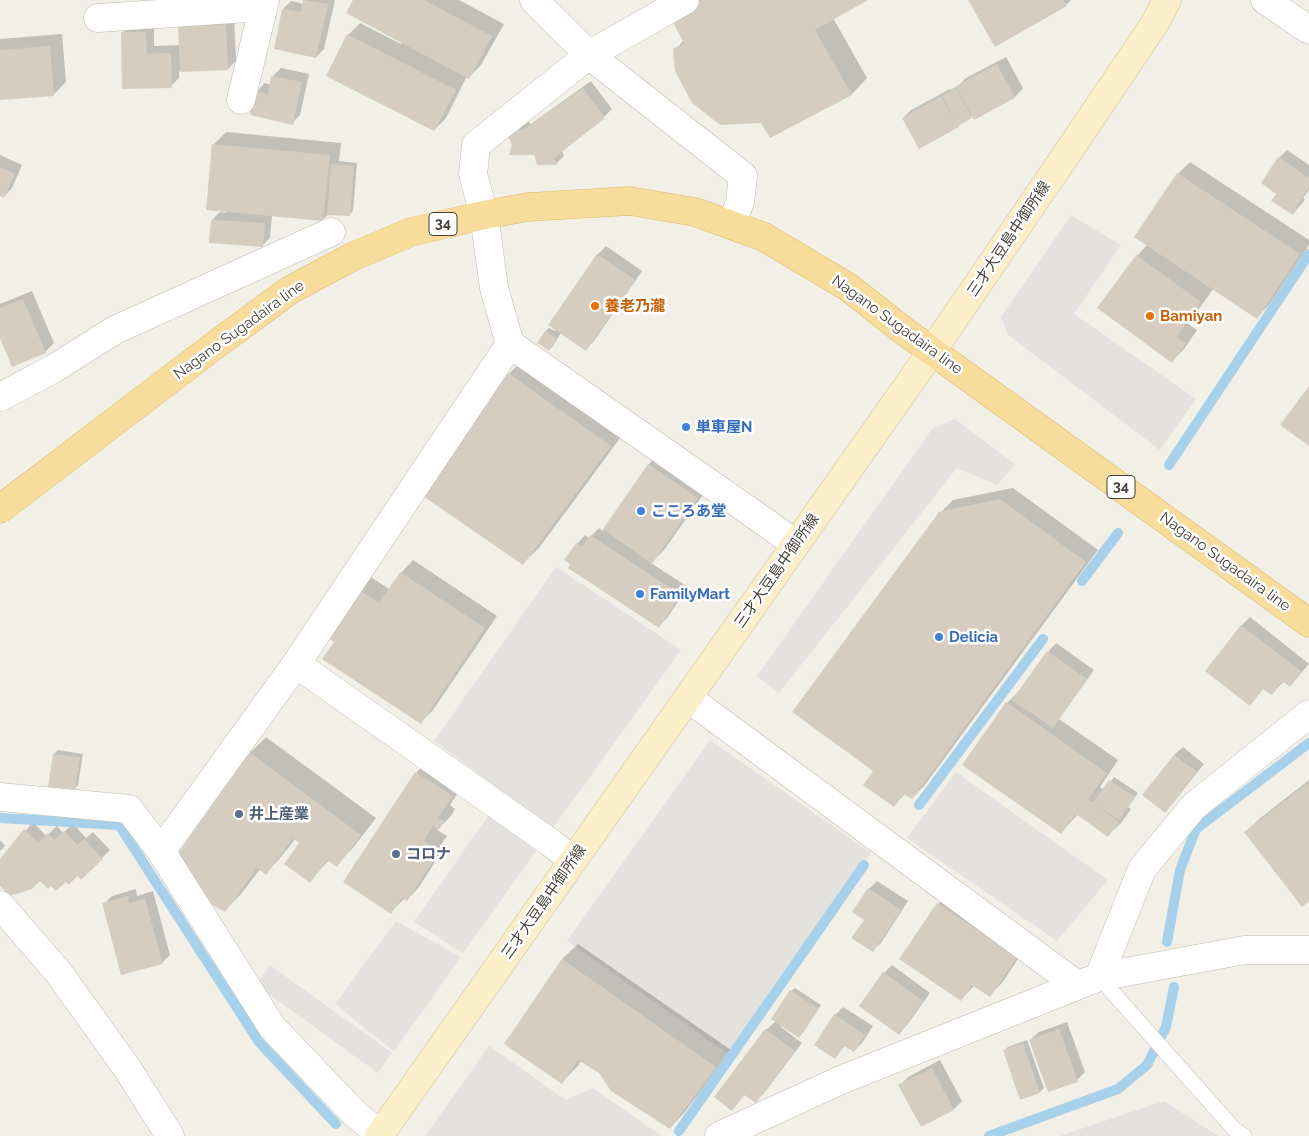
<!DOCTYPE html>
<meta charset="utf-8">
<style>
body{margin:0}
canvas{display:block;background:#f2efe7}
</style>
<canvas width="1309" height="1136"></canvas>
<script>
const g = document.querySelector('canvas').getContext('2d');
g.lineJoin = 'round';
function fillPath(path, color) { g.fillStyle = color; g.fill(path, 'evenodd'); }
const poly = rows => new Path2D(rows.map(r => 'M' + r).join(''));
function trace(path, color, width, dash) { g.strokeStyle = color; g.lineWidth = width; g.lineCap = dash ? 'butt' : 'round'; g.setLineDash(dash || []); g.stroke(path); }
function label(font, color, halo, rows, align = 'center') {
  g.font = font + ' Raleway,"Noto Sans JP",sans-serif'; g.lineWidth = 5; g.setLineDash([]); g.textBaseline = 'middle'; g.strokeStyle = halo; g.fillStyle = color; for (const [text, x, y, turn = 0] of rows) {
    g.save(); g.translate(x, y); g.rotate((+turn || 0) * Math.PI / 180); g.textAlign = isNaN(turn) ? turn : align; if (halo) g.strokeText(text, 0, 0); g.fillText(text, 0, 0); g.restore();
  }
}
const parking = poly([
 [1071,215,1121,245,1074,314,1196,399,1160,450,1008,335,1001,317],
 [955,419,1015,464,997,485,957,468,779,693,757,676,932,429],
 [556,567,681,650,553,828,434,741],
 [710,740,871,853,728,1054,567,941],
 [956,772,1108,880,1057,941,907,838],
 [488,816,536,851,463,953,414,922],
 [396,921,461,957,394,1051,335,1004],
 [270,965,392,1053,378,1073,256,985],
 [489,1046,566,1100,593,1088,662,1136,425,1136],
 [1164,1101,1218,1136,1060,1136]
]);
const shadow = poly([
 [304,0,335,0,324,49,316,57,283,9,291,1,304,4],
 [355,0,459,0,504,24,481,65,469,77,467,76,446,118,434,130,348,35,360,23,401,44,402,42],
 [691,0,866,0,833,18,867,78,852,94,762,122,675,50,684,40],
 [969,0,1071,0,1066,5],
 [234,15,236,61,228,69,179,71,179,78,171,86,122,33,130,25,154,24,154,46,180,45],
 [62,34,66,82,54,94,0,98,0,39],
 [1006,57,1023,88,1015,97,975,118,973,115,958,126,903,118,911,110,950,89,950,90,958,86,966,78],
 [281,68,309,74,300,115,292,123,257,91,265,83,271,85,272,77],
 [591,81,612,109,604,117,562,150,564,156,556,164,535,154,509,137,527,121,531,124],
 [226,132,341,143,339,161,357,163,353,211,349,215,329,214,323,219,272,215,270,238,262,246,212,220,220,212,226,213,214,144],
 [1287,150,1309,165,1309,190,1303,198,1305,200,1293,214,1277,193,1279,158],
 [0,155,22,165,12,188,4,197,0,195],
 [1190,162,1309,240,1309,245,1269,305,1257,317,1214,288,1188,324,1197,330,1184,349,1172,361,1099,308,1137,256,1148,244,1178,174],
 [606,246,642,271,594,341,585,350,561,333,553,346,549,350,546,331,549,328,555,331,556,329,550,325,598,254],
 [32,291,54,343,45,352,0,335,0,304],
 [524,358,626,430,539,548,523,563,509,374],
 [661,452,710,485,664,550,651,563,688,587,667,618,659,626,566,560,577,544,585,535,589,538,599,528,603,531,649,464],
 [1013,488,1098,550,924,786,912,798,906,793,893,806,875,771,940,513,953,500],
 [413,560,497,616,433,710,421,722,336,641,359,590,371,577,389,589,401,573],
 [1250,617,1309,664,1290,686,1284,681,1272,694,1264,688,1250,704,1207,671,1242,625],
 [1056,643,1094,670,1059,719,1118,760,1100,787,1104,790,1114,777,1138,793,1128,807,1131,809,1121,823,1108,835,1078,814,1061,833,1007,703,1019,691,1048,652],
 [266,737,376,818,352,849,336,865,329,860,310,881,301,843,296,838,281,857,266,873,260,869,241,894,225,910,178,855,250,753],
 [1183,747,1204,764,1173,803,1165,811,1174,755],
 [58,750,83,754,78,785,74,789,54,754],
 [429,760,464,784,450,805,455,809,451,816,437,830,447,836,440,846,444,848,419,887,407,900,405,898,391,912,345,882,416,773],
 [1309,780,1309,900,1246,832,1258,820],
 [33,822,46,836,57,826,63,833,73,824,86,838,93,832,110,850,102,858,78,874,66,880,51,884,40,880,0,884,0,861],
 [0,840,5,846,0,851],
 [877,881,908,901,881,943,872,951,865,919,869,889],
 [136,889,137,896,153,891,170,955,162,963,104,904,112,896],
 [950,892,1028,944,1002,983,990,995,975,985,961,999,938,904],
 [578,944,731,1050,685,1112,670,1128,600,1072,581,1061,578,1066,562,1082,562,959],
 [892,965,930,993,907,1025,899,1033,884,973],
 [795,988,821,1005,803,1033,782,1025,781,1027,802,1043,764,1093,756,1101,745,1094,732,1109,716,1097,766,1030,776,1021,791,991],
 [843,1007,873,1026,862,1043,854,1051,846,1045,835,1057,835,1015],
 [1067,1022,1085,1072,1077,1080,1030,1040,1039,1032],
 [1027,1040,1044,1088,1040,1092,1021,1099,1004,1050,1008,1047],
 [940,1060,962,1101,954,1109,922,1126,900,1086,908,1077]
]);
const stream = poly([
 [1169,465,1309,254],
 [1082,581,1118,533],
 [919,805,1043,639],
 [0,818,119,825,259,1042,336,1124],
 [1167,942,1180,870,1196,829,1309,743],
 [679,1131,864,865],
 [989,1136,1118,1089,1147,1065,1166,1027,1174,987]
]);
const building = poly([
 [303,0,328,4,316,58,274,49,282,9,301,12],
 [353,0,424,0,492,36,469,79,346,13],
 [702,0,868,0,815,30,852,95,770,138,761,123,720,125,692,103,675,71,673,49,684,43,670,17],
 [968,0,1063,0,1067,6,995,47],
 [226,23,228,70,180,72,178,25],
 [121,32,146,32,147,54,171,53,172,88,122,89],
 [347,34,456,90,434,131,326,76],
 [50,46,54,96,0,100,0,50],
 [997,64,1015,98,974,120,956,86],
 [271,76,302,82,293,125,250,115,256,91,268,94],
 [583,88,605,118,554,158,557,165,537,165,534,155,509,155,512,144,508,137,518,128,522,131],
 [956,88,972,118,958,126,959,127,919,149,902,118,941,96,957,124,942,95],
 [212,144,330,155,323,221,206,210],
 [1278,157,1309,178,1309,188,1296,207,1298,208,1293,215,1271,201,1276,194,1261,183],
 [331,164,354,166,350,216,327,215],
 [0,167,15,174,4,198,0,196],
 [1177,173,1300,254,1257,319,1134,237],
 [211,220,265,223,263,247,209,243],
 [597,254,635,280,586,351,548,325],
 [1136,255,1201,302,1176,337,1186,343,1172,363,1097,308],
 [23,299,46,353,12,367,0,338,0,308],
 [545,331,557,338,549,351,537,343],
 [508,373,611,446,523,565,423,496],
 [1309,386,1309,446,1280,425],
 [648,464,698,498,652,564,603,529],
 [1000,499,1086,562,912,799,904,794,894,807,863,785,873,771,792,712,939,512],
 [590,535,681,595,659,628,568,568,570,564,564,560,576,543,582,547],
 [400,572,485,628,421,724,322,659,334,642,326,636,358,589,379,603],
 [1241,625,1302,672,1290,687,1282,681,1272,695,1263,689,1250,706,1205,671],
 [1047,651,1087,679,1053,728,1012,700],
 [1006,702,1107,773,1088,799,1093,803,1109,780,1135,797,1119,820,1095,804,1119,822,1108,837,1076,814,1061,834,962,765],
 [249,752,361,835,337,867,327,860,310,883,284,864,299,843,293,838,266,875,257,868,225,912,194,895,177,855],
 [53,754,80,757,75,790,48,787],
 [1174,755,1197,772,1165,813,1142,795],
 [415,772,453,796,438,818,444,821,439,830,433,826,424,841,435,849,429,858,433,861,407,901,402,898,391,914,343,882],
 [1309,782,1309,902,1302,907,1244,832],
 [24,829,38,843,48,833,54,840,64,831,77,845,84,839,103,859,81,880,78,876,68,885,66,882,56,891,51,886,48,889,40,881,32,889,10,896,0,886,0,859],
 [868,888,901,910,873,952,851,938,864,920,852,912],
 [128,896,129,903,145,899,163,964,121,975,102,903],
 [937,903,1017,957,990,997,972,985,961,1001,899,959],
 [562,959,716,1067,670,1129,611,1091,599,1073,578,1060,562,1084,504,1044],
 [883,972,923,1001,899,1035,859,1006],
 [790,990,819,1009,799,1038,771,1019],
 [834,1014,865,1035,854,1052,844,1046,835,1059,814,1045],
 [765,1029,795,1051,756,1103,744,1095,732,1111,714,1097],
 [1059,1029,1078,1082,1048,1092,1029,1040],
 [1023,1043,1040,1093,1020,1100,1003,1050],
 [932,1068,954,1110,921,1127,898,1085]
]);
const lane = poly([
 [1099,977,1234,1129,1244,1136]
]);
const street = poly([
 [534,0,589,55,743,176,740,202,731,225],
 [685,0,589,55,476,145,473,174,484,215,494,288,510,344,772,527,795,544],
 [1265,0,1309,30],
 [98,18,263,7],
 [241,100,265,0],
 [0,397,53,369,115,330,331,232],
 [296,664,551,843,573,860],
 [688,698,1077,985],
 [0,797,129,809,161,851,272,1027,356,1115,380,1134],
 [161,851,296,664,510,344],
 [0,905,58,972,127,1068,170,1136],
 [1099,977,1142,869,1194,806,1309,714],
 [719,1136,841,1080,1099,977,1245,950,1309,950]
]);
const secondary = poly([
 [379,1136,932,351,1062,161,1155,23,1167,0]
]);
const primary = poly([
 [0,509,214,346,290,290,352,257,411,232,484,215,528,207,630,201,695,212,764,237,848,287,904,331,1309,623]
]);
const markers = [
 [595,306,5,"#e8710a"],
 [1150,316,5,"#e8710a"],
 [686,427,5,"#3f7fe0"],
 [641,511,5,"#3f7fe0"],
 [640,594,5,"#3f7fe0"],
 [939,637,5,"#3f7fe0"],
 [239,814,5,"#5c6f8a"],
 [396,854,5,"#5c6f8a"]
];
const shields = [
 [443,224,28],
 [1121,487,28]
];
const shieldNames = [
 ["34",443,224],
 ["34",1121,487]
];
const streetNames = [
 ["三才大豆島中御所線",1009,239,-56],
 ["Nagano Sugadaira line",897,325,36],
 ["Nagano Sugadaira line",239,330,-36],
 ["Nagano Sugadaira line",1225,562,36],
 ["三才大豆島中御所線",777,571,-55],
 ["三才大豆島中御所線",544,902,-55]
];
const foodNames = [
 ["養老乃瀧",605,306],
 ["Bamiyan",1160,316]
];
const shopNames = [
 ["単車屋N",696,427],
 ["こころあ堂",651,511],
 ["FamilyMart",650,594],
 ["Delicia",949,637]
];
const serviceNames = [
 ["井上産業",249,814],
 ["コロナ",406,854]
];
fillPath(parking, '#e4e2df');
fillPath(shadow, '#0003');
trace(stream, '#a7d0eb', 10);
fillPath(building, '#d6cdc0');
trace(lane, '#c0b9ad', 16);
trace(street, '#c0b9ad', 29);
trace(secondary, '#cfc199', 29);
trace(primary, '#dcb96c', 29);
trace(lane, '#fff', 15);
trace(street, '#fff', 28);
trace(secondary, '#fbeec9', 28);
trace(primary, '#f7dc9b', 28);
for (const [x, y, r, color] of markers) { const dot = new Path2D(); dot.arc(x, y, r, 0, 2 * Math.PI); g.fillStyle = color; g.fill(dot); trace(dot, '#fff', 2); }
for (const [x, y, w] of shields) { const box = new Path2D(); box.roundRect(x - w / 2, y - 11.5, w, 23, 4); g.fillStyle = '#fff'; g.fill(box); trace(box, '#453f37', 1); }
label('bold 14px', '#453f37', null, shieldNames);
label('15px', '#453f37', '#fff', streetNames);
label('bold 15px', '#c56008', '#fff', foodNames, 'left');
label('bold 15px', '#366cbe', '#fff', shopNames, 'left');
label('bold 15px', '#4e5e75', '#fff', serviceNames, 'left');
</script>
